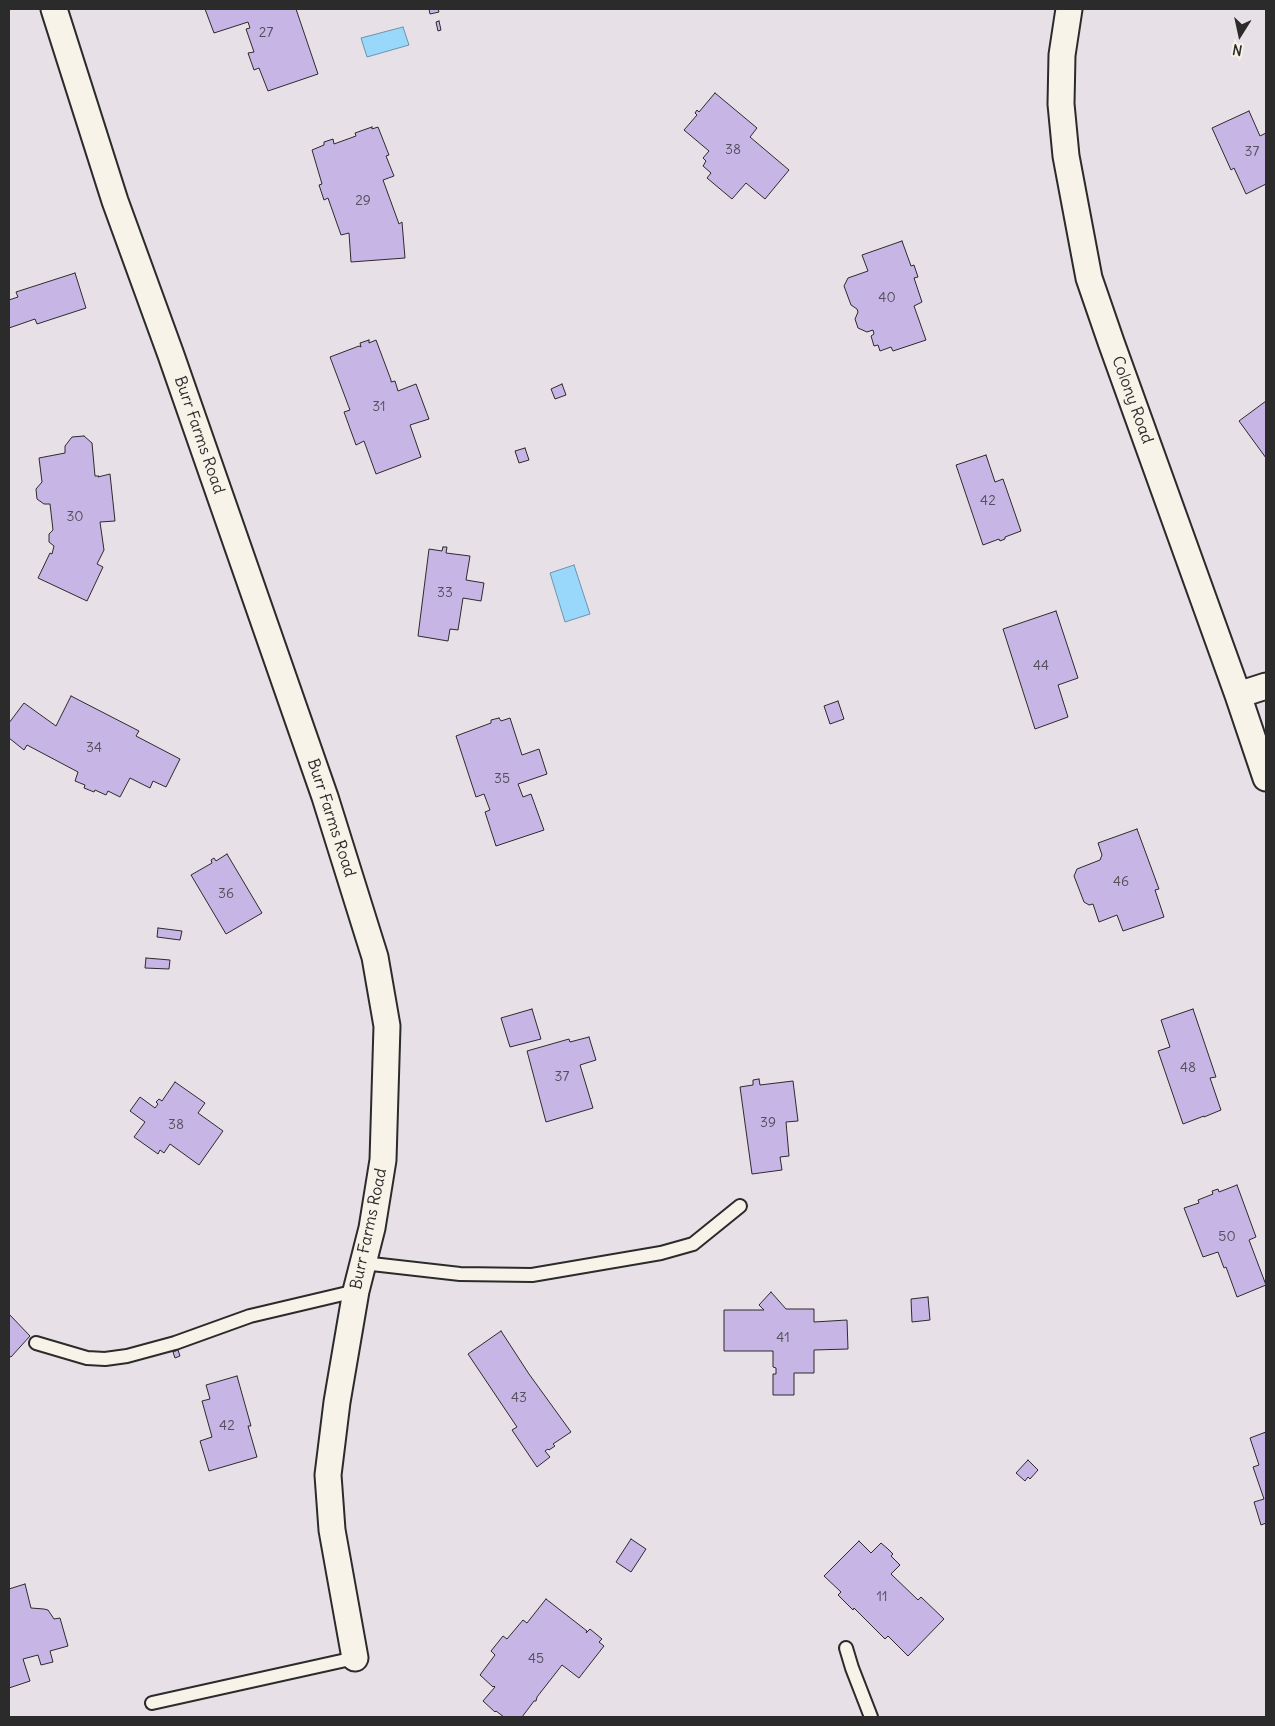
<!DOCTYPE html>
<style>
body{margin:0}
#map{position:relative;width:1275px;height:1726px;overflow:hidden;background:#e8e0e7;font-family:Delius,sans-serif}
canvas{display:block}
.frame{position:absolute;inset:0;border:10px solid #2b2b2b;pointer-events:none}
.north{position:absolute;left:1215px;top:10px;width:50px;height:50px;-webkit-text-stroke:4px #f7f3e8;paint-order:stroke;rotate:190deg;font-size:14px;font-weight:700;line-height:20px;text-align:center;color:#2b2b2b}
.north::after{content:'';display:block;margin:auto;width:18px;height:22px;background:#2b2b2b;clip-path:polygon(50% 0,100% 100%,50% 72%,0 100%)}
</style>
<div id="map">
<canvas width="1275" height="1726"></canvas>
<div class="frame"></div>
<div class="north">N</div>
</div>
<script>
const g = document.querySelector('canvas').getContext('2d');
g.lineJoin = 'round';
function fillPath(path, color) { g.fillStyle = color; g.fill(path, 'evenodd'); }
const poly = rows => new Path2D(rows.map(r => 'M' + r).join(''));
function trace(path, color, width, dash) { g.strokeStyle = color; g.lineWidth = width; g.lineCap = dash ? 'butt' : 'round'; g.setLineDash(dash || []); g.stroke(path); }
function label(font, color, halo, rows, align = 'center') {
  g.font = font + ' Delius,sans-serif'; g.lineWidth = 4; g.setLineDash([]); g.textBaseline = 'middle'; g.strokeStyle = halo; g.fillStyle = color; for (const [text, x, y, turn = 0] of rows) {
    g.save(); g.translate(x, y); g.rotate((+turn || 0) * Math.PI / 180); g.textAlign = isNaN(turn) ? turn : align; if (halo) g.strokeText(text, 0, 0); g.fillText(text, 0, 0); g.restore();
  }
}
const water = poly([
 [403,27,409,45,367,57,361,38,403,27],
 [574,565,590,614,565,622,550,573,574,565]
]);
const building = poly([
 [205,9,296,9,318,74,268,91,259,68,254,70,248,53,254,52,246,29,250,28,248,22,214,33,205,9],
 [429,9,438,9,439,12,430,14,429,9],
 [439,21,441,30,438,31,436,22,439,21],
 [715,93,757,128,750,137,789,170,765,199,746,183,732,199,707,178,711,173,703,166,706,161,703,158,709,151,684,130,697,115,695,113,697,110,699,112,715,93],
 [1249,111,1260,136,1266,133,1266,184,1246,194,1234,168,1231,170,1212,128,1249,111],
 [372,127,372,129,378,127,389,155,386,156,394,176,383,180,399,224,402,222,405,258,351,262,349,233,341,235,328,198,324,200,319,185,322,184,312,150,324,145,324,142,333,139,334,144,356,136,355,133,372,127],
 [902,241,911,266,914,265,918,277,914,278,922,302,914,306,926,340,893,351,891,347,880,351,878,345,874,346,871,336,874,334,873,330,867,332,858,328,855,319,858,312,857,309,851,305,844,286,848,278,868,271,862,255,902,241],
 [75,273,86,308,37,324,35,319,9,328,9,300,18,297,16,292,75,273],
 [369,340,369,343,376,340,391,380,391,382,395,381,398,391,416,384,429,419,410,425,421,457,376,474,364,441,356,445,344,412,350,410,330,357,359,346,361,347,360,343,369,340],
 [562,384,566,395,555,399,551,389,562,384],
 [1266,401,1266,458,1239,421,1266,401],
 [84,436,92,443,95,476,99,476,98,477,110,474,115,521,100,522,104,550,97,564,103,567,87,601,38,578,50,553,52,554,54,546,49,542,49,534,53,530,50,504,44,504,37,499,36,489,42,482,39,458,65,453,65,446,72,437,84,436],
 [525,448,529,460,519,463,515,451,525,448],
 [986,455,995,482,1003,479,1021,531,1005,537,1005,539,1000,541,999,539,983,545,956,465,986,455],
 [443,547,447,547,446,553,470,556,466,580,484,583,481,601,463,598,458,630,450,629,448,641,418,636,429,549,442,551,443,547],
 [1056,611,1078,678,1058,685,1068,717,1035,729,1003,629,1056,611],
 [71,696,139,731,136,736,180,759,166,787,153,781,150,788,130,778,120,797,108,791,106,795,95,790,94,792,84,788,85,785,75,781,78,772,27,745,24,750,9,738,9,723,24,703,56,726,71,696],
 [838,701,844,719,830,724,824,706,838,701],
 [499,718,501,721,510,718,522,755,539,749,547,774,518,784,523,797,531,794,544,830,496,846,485,812,490,810,484,794,476,797,456,736,491,723,491,720,499,718],
 [1137,829,1159,889,1155,890,1164,917,1123,931,1117,915,1099,922,1093,904,1089,905,1084,902,1074,876,1077,869,1100,860,1102,855,1098,843,1137,829],
 [227,854,262,913,226,934,191,875,212,863,211,860,214,858,216,861,227,854],
 [158,928,182,931,180,940,157,937,158,928],
 [146,958,170,960,169,969,145,968,146,958],
 [532,1009,541,1039,510,1047,501,1018,532,1009],
 [1193,1009,1216,1077,1210,1078,1221,1110,1204,1117,1204,1116,1183,1124,1158,1051,1170,1047,1161,1020,1193,1009],
 [589,1037,596,1060,580,1065,593,1108,546,1122,527,1051,569,1039,570,1042,589,1037],
 [759,1079,760,1085,793,1081,798,1121,786,1122,789,1156,780,1157,782,1170,752,1174,740,1087,753,1085,753,1080,759,1079],
 [175,1082,205,1103,198,1113,223,1131,199,1165,170,1144,164,1153,160,1150,158,1154,134,1137,145,1122,130,1111,140,1097,155,1108,158,1104,156,1102,159,1099,162,1101,175,1082],
 [1237,1185,1256,1237,1249,1240,1266,1285,1237,1297,1226,1267,1224,1268,1218,1252,1203,1257,1184,1208,1199,1203,1198,1200,1213,1194,1212,1191,1218,1189,1219,1192,1237,1185],
 [771,1292,786,1309,814,1309,814,1322,847,1320,848,1349,814,1350,814,1373,794,1373,794,1395,773,1395,773,1374,776,1374,776,1368,773,1367,773,1351,724,1351,724,1310,764,1310,759,1305,771,1292],
 [928,1297,930,1320,912,1322,911,1299,928,1297],
 [9,1314,30,1336,11,1357,9,1356,9,1314],
 [501,1331,529,1374,571,1432,553,1444,555,1446,549,1450,548,1449,545,1451,550,1457,537,1467,512,1430,517,1427,468,1354,501,1331],
 [178,1350,180,1356,175,1358,173,1352,178,1350],
 [237,1376,251,1426,248,1426,257,1457,209,1471,200,1441,212,1437,202,1401,210,1399,206,1385,237,1376],
 [1266,1432,1266,1523,1261,1525,1254,1502,1264,1499,1253,1467,1259,1465,1250,1438,1266,1432],
 [1028,1460,1038,1470,1030,1479,1028,1477,1025,1481,1016,1473,1028,1460],
 [631,1539,646,1549,631,1572,616,1562,631,1539],
 [859,1541,871,1553,881,1543,888,1549,893,1554,891,1556,900,1565,891,1574,918,1600,921,1597,944,1619,908,1656,888,1636,885,1639,854,1608,853,1610,838,1595,841,1592,824,1576,859,1541],
 [25,1584,31,1608,44,1609,48,1610,54,1619,60,1618,68,1646,50,1651,53,1662,41,1665,38,1655,23,1659,30,1681,9,1688,9,1589,25,1584],
 [546,1599,587,1631,586,1633,590,1629,602,1639,599,1642,604,1646,579,1678,562,1665,537,1697,536,1701,534,1701,522,1717,504,1717,496,1711,495,1712,483,1701,495,1687,494,1686,493,1687,480,1675,495,1655,491,1651,503,1636,507,1639,523,1620,527,1623,546,1599]
]);
const lane = poly([
 [363,1263,460,1274,532,1275,661,1253,693,1244,740,1206],
 [36,1343,87,1358,105,1359,127,1356,175,1343,250,1316,356,1291],
 [846,1648,852,1668,871,1717],
 [152,1703,355,1658]
]);
const street = poly([
 [54,9,115,201,171,355,325,797,375,957,387,1026,383,1160,372,1228,356,1291,337,1402,328,1475,332,1530,355,1658],
 [1069,9,1062,55,1061,104,1066,156,1089,278,1111,342,1238,695,1266,778],
 [1238,695,1266,686]
]);
const numberNames = [
 ["27",266,33],
 ["38",733,150],
 ["37",1252,152],
 ["29",363,201],
 ["40",887,298],
 ["31",379,407],
 ["42",988,501],
 ["30",75,517],
 ["33",445,593],
 ["44",1041,666],
 ["34",94,748],
 ["35",502,779],
 ["46",1121,882],
 ["36",226,894],
 ["48",1188,1068],
 ["37",562,1077],
 ["39",768,1123],
 ["38",176,1125],
 ["50",1227,1237],
 ["41",783,1338],
 ["43",519,1398],
 ["42",227,1426],
 ["11",882,1597],
 ["45",536,1659]
];
const streetNames = [
 ["Colony Road",1132,400,70],
 ["Burr Farms Road",199,435,71],
 ["Burr Farms Road",331,818,72],
 ["Burr Farms Road",369,1229,-78]
];
fillPath(water, '#99d8fb');
trace(water, '#6d93a8', 1);
fillPath(building, '#c6b5e5');
trace(building, '#2b2b2b', 1);
trace(lane, '#2b2b2b', 16);
trace(street, '#2b2b2b', 29);
trace(lane, '#f7f3e8', 12);
trace(street, '#f7f3e8', 25);
label('14px', '#524e5a', null, numberNames);
label('16px', '#2b2b2b', '#f7f3e8', streetNames);
</script>
